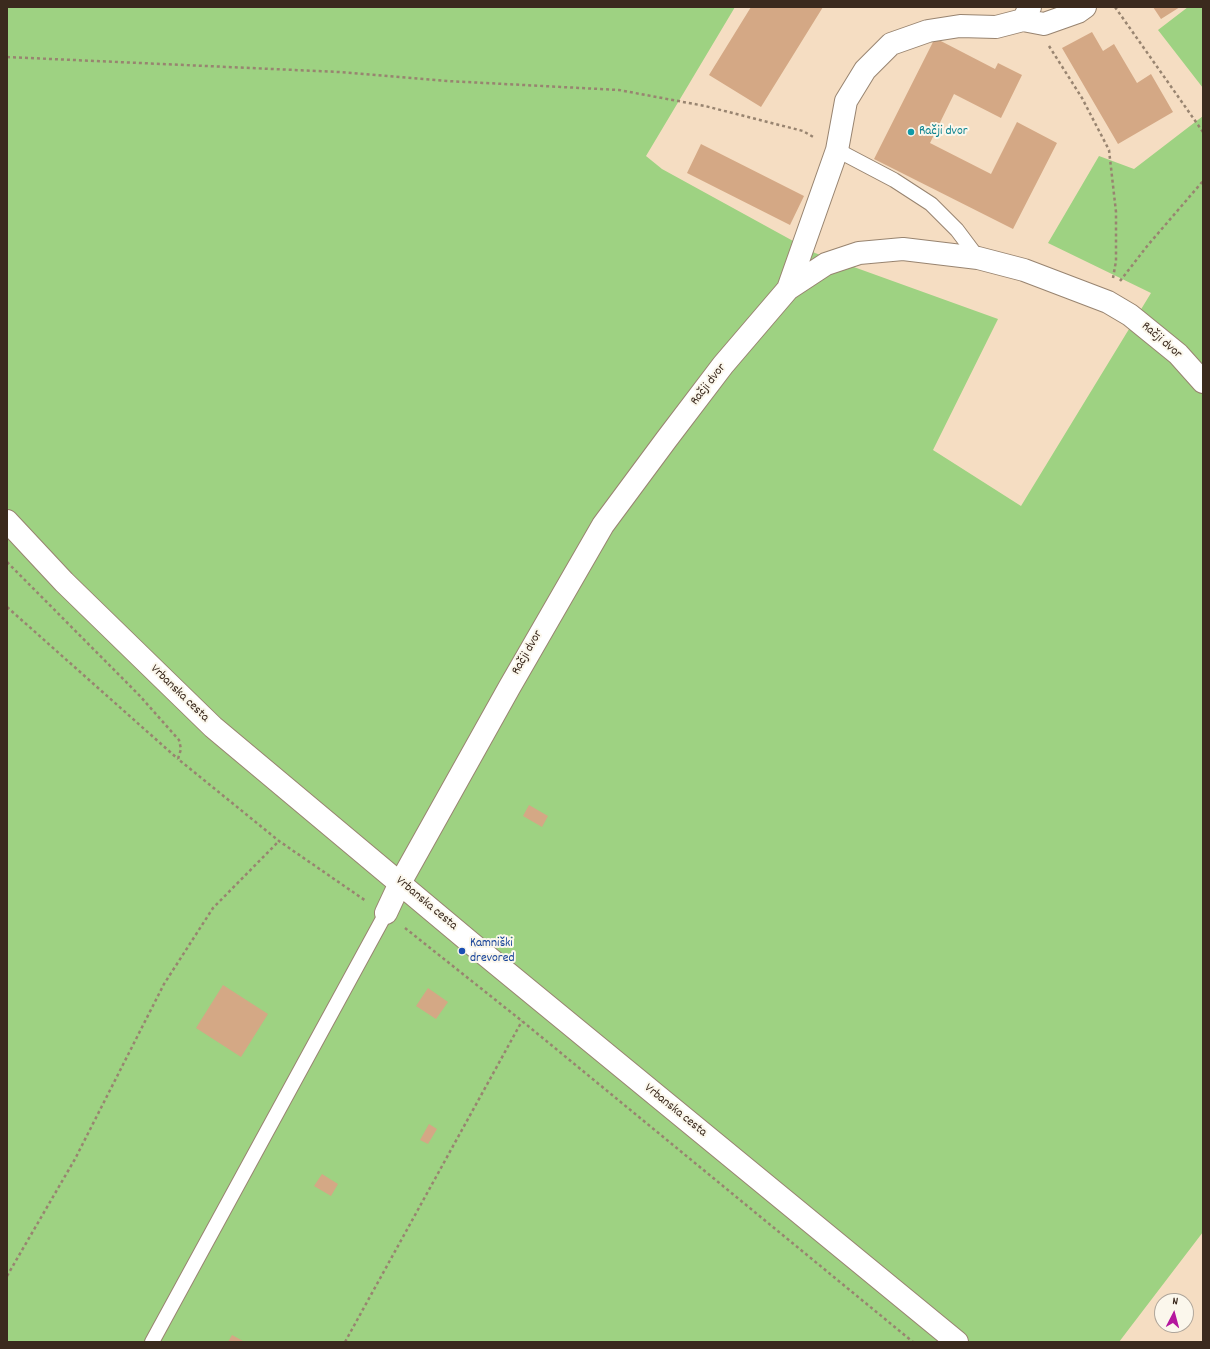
<!DOCTYPE html>
<meta charset="utf-8">
<style>
body{margin:0}
#map{position:relative;width:1210px;height:1349px;overflow:hidden;background:#f5ddc2;font-family:Dekko,sans-serif}
canvas{display:block}
.frame{position:absolute;inset:0;border:8px solid #3b2a1e;pointer-events:none}
.north{position:absolute;left:1154px;top:1293px;width:40px;height:40px;box-sizing:border-box;background:#fbf7ec;border:1px solid #aea59a;border-radius:50%;rotate:6deg;font-size:11px;font-weight:700;line-height:16px;text-align:center;color:#3b2a1e}
.north::after{content:'';display:block;margin:auto;width:14px;height:18px;background:#b5179e;clip-path:polygon(50% 0,100% 100%,50% 72%,0 100%)}
</style>
<div id="map">
<canvas width="1210" height="1349"></canvas>
<div class="frame"></div>
<div class="north">N</div>
</div>
<script>
const g = document.querySelector('canvas').getContext('2d');
g.lineJoin = 'round';
function fillPath(path, color) { g.fillStyle = color; g.fill(path, 'evenodd'); }
const poly = rows => new Path2D(rows.map(r => 'M' + r).join(''));
function trace(path, color, width, dash) { g.strokeStyle = color; g.lineWidth = width; g.lineCap = dash ? 'butt' : 'round'; g.setLineDash(dash || []); g.stroke(path); }
function label(font, color, halo, rows, align = 'center') {
  g.font = font + ' Dekko,sans-serif'; g.lineWidth = 4; g.setLineDash([]); g.textBaseline = 'middle'; g.strokeStyle = halo; g.fillStyle = color; for (const [text, x, y, turn = 0] of rows) {
    g.save(); g.translate(x, y); g.rotate((+turn || 0) * Math.PI / 180); g.textAlign = isNaN(turn) ? turn : align; if (halo) g.strokeText(text, 0, 0); g.fillText(text, 0, 0); g.restore();
  }
}
const green = poly([
 [7,7,735,7,646,156,662,169,815,253,998,319,933,450,1021,506,1151,293,1048,243,1099,156,1134,169,1203,116,1203,1232,1119,1342,7,1342],
 [1188,7,1203,7,1203,88,1158,30]
]);
const building = poly([
 [751,7,823,7,761,107,709,75],
 [1153,7,1180,7,1161,19],
 [1092,32,1103,51,1114,44,1137,83,1151,74,1173,112,1118,144,1062,48],
 [935,38,995,69,998,63,1022,75,1001,118,954,94,930,143,991,174,1017,122,1057,143,1013,229,874,159],
 [701,144,804,196,790,225,687,173],
 [529,805,548,816,542,827,523,816],
 [223,985,268,1014,241,1057,196,1028],
 [428,988,448,1002,436,1019,416,1006],
 [429,1124,437,1129,428,1144,420,1140],
 [322,1174,338,1184,331,1196,314,1186],
 [232,1335,245,1342,228,1342]
]);
const path = poly([
 [1115,7,1203,132],
 [1049,46,1082,98,1109,150,1116,212,1116,261,1113,278],
 [7,57,339,72,447,81,619,90,705,106,803,131,815,138],
 [1120,281,1148,245,1203,181],
 [7,562,139,695,179,740,181,749,178,759,279,841,366,901],
 [7,607,178,759],
 [405,928,522,1021,913,1342],
 [7,1276,75,1159,164,984,213,908,279,841],
 [345,1342,522,1021]
]);
const service = poly([
 [837,150,894,180,931,204,957,230,978,258],
 [152,1342,386,913]
]);
const minor = poly([
 [1023,20,1044,24,1078,12,1085,7],
 [788,289,837,150,846,101,865,70,891,44,928,31,960,26,996,27,1023,20,1030,7],
 [386,913,400,883,509,688,603,525,666,440,723,365,788,289,826,264,859,253,903,249,978,258,1024,270,1108,302,1130,315,1178,354,1203,382]
]);
const tertiary = poly([
 [7,521,64,582,213,727,471,943,957,1342]
]);
const markers = [
 [911,132,4,"#0f9aa8"],
 [462,951,4,"#1a4fb4"]
];
const cultureNames = [
 ["Račji dvor",919,132]
];
const streetNames = [
 ["Račji dvor",1161,341,41],
 ["Račji dvor",709,385,-52],
 ["Račji dvor",528,653,-60],
 ["Vrbanska cesta",179,694,44],
 ["Vrbanska cesta",426,904,40],
 ["Vrbanska cesta",675,1111,39]
];
const transitNames = [
 ["Kamniški",470,944],
 ["drevored",470,959]
];
fillPath(green, '#9ed282');
fillPath(building, '#d4a885');
trace(service, '#988470', 16);
trace(minor, '#988470', 24);
trace(tertiary, '#988470', 24);
trace(path, '#988470', 2.5, [3, 3]);
trace(service, '#fff', 14);
trace(minor, '#fff', 22);
trace(tertiary, '#fff', 22);
for (const [x, y, r, color] of markers) { const dot = new Path2D(); dot.arc(x, y, r, 0, 2 * Math.PI); g.fillStyle = color; g.fill(dot); trace(dot, '#fbf7ec', 1.5); }
label('13px', '#0d838f', '#fbf7ec', cultureNames, 'left');
label('13px', '#3b2a1e', '#fbf7ec', streetNames);
label('13px', '#164399', '#fbf7ec', transitNames, 'left');
</script>
